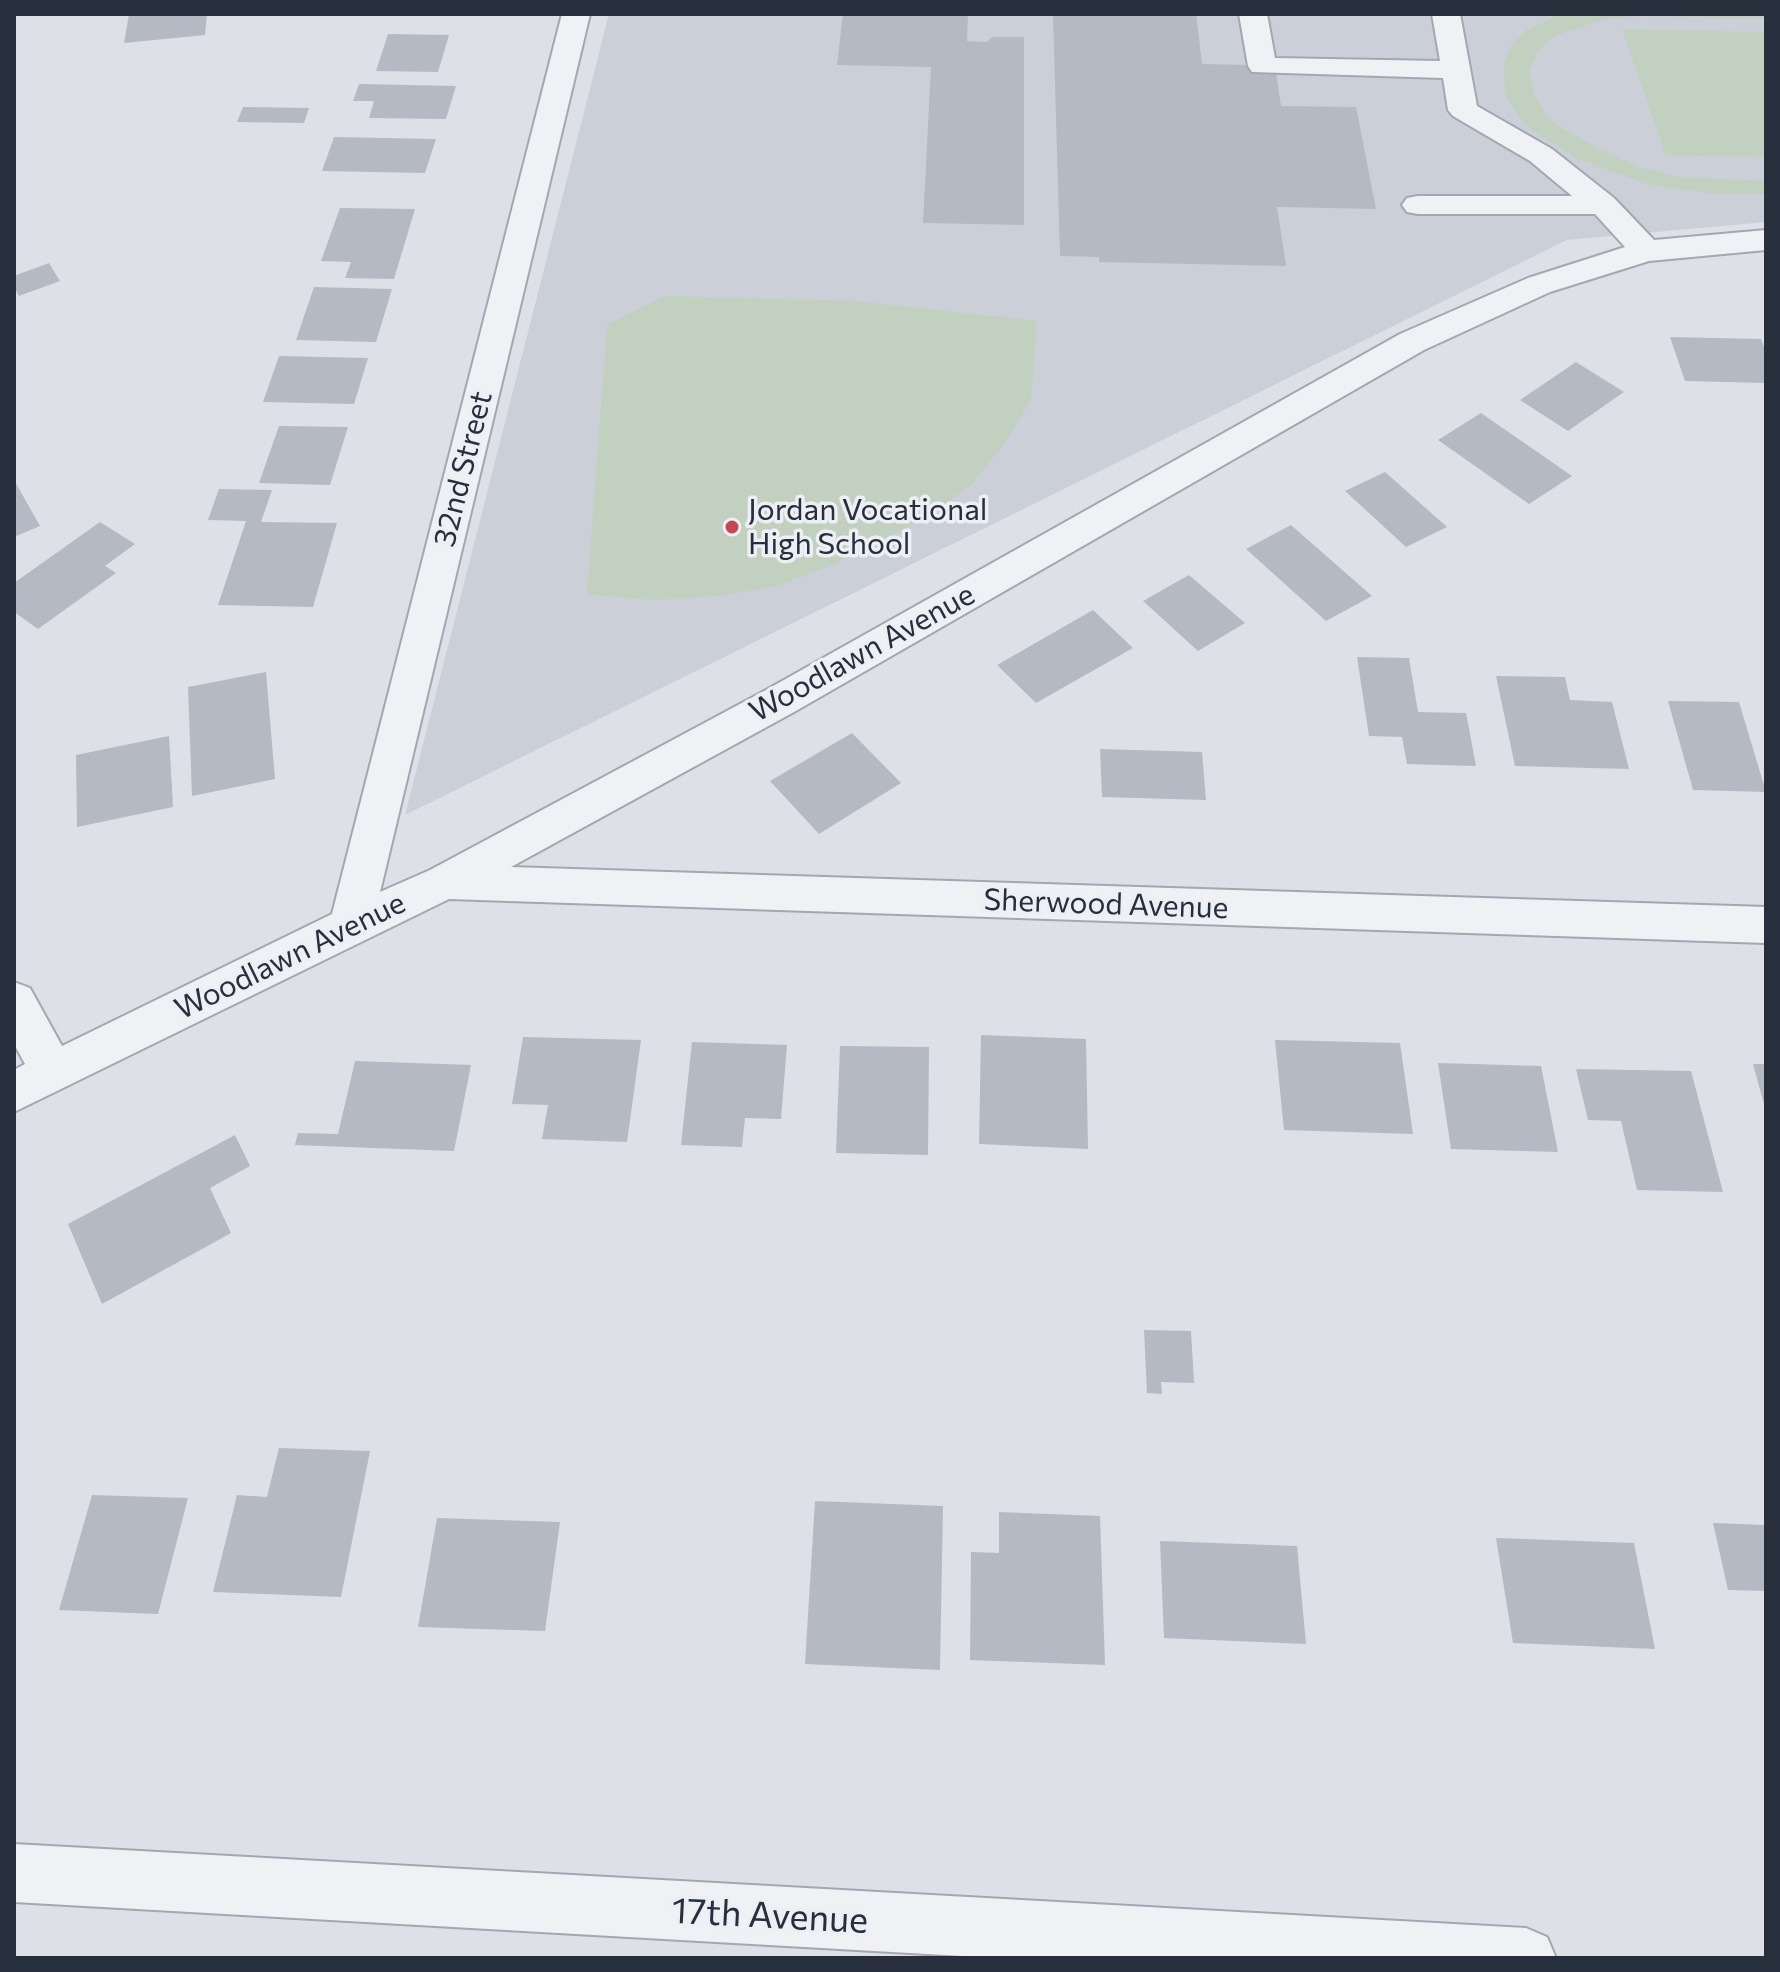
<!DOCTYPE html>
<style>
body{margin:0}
#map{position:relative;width:1780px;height:1972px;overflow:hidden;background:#dde0e6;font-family:Commissioner,sans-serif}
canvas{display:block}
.frame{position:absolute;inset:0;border:16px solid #272e3c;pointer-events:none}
</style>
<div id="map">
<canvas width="1780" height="1972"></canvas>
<div class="frame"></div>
</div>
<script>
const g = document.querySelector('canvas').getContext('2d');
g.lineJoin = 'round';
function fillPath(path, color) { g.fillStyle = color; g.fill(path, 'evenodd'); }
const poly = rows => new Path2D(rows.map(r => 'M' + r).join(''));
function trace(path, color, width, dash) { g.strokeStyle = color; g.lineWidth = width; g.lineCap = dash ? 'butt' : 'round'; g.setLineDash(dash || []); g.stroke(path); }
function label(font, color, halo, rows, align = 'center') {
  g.font = font + ' Commissioner,sans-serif'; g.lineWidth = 7; g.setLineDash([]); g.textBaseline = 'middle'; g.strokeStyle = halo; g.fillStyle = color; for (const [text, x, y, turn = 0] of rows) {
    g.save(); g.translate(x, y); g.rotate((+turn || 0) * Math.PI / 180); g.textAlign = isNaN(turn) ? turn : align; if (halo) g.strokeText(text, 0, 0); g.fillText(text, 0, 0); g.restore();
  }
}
const built = poly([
 [609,14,1766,14,1766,222,1567,240,405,815]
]);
const green = poly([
 [1561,14,1766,14,1766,18,1637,16,1603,19,1555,36,1538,51,1529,71,1533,92,1545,114,1557,125,1603,151,1639,167,1679,177,1766,181,1766,194,1708,193,1646,184,1576,158,1533,131,1520,119,1505,93,1504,63,1512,44,1528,29],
 [1622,29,1766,32,1766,157,1666,155],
 [665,296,855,301,1037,321,1031,400,1004,444,973,483,932,514,834,564,777,586,719,596,652,600,587,594,607,325]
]);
const building = poly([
 [129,14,207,14,205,35,124,43],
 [843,14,968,14,967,41,987,42,992,37,1024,37,1024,225,923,223,931,67,837,65],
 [1053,14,1196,14,1202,64,1251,65,1252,72,1276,73,1281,106,1356,107,1376,209,1277,207,1286,266,1099,262,1099,257,1060,256],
 [388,34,449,35,438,72,376,71],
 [359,84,456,86,446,119,369,118,374,101,353,101],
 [243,107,309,108,304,123,237,122],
 [334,137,436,139,425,173,322,171],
 [340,208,415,209,394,279,345,278,351,262,321,261],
 [49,263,60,281,19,296,14,287,14,276],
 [314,287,392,289,376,342,296,340],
 [1670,337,1761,339,1766,352,1766,383,1685,381],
 [279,356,368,358,354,404,263,402],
 [1576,362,1624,392,1568,431,1520,400],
 [1481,413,1572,476,1529,504,1438,440],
 [279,426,348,427,330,485,259,483],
 [1385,472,1447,527,1406,547,1345,491],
 [14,480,40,526,14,537],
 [219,489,272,490,261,522,337,523,313,607,218,605,246,521,208,520],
 [100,522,135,544,105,566,116,573,38,629,14,612,14,583],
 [1291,525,1372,596,1326,621,1246,549],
 [1189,575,1245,623,1198,651,1143,601],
 [1093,610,1133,648,1036,703,997,665],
 [1357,657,1409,658,1418,712,1466,713,1476,766,1407,764,1402,737,1369,736],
 [266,672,275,779,192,796,188,687],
 [1496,676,1565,677,1570,700,1612,702,1629,769,1515,766],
 [1668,701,1739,702,1766,792,1693,790],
 [852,733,901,783,819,834,770,781],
 [169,736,173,807,77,827,76,755],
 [1100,749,1202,752,1206,800,1102,797],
 [981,1035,1086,1039,1088,1149,979,1144],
 [523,1037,641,1040,627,1142,542,1139,548,1105,512,1104],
 [1275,1040,1400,1043,1413,1134,1284,1130],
 [692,1042,787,1045,781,1119,745,1118,742,1147,681,1145],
 [840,1046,929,1047,928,1155,836,1153],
 [355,1061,471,1065,454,1151,295,1145,298,1133,338,1134],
 [1438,1063,1541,1066,1558,1152,1451,1149],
 [1753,1064,1766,1064,1766,1108,1765,1108],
 [1576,1069,1691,1071,1723,1192,1637,1190,1621,1121,1588,1120],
 [235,1135,250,1166,210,1188,231,1233,102,1304,68,1224],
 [1144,1330,1191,1331,1194,1383,1161,1382,1162,1394,1147,1393],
 [279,1448,370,1451,341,1597,213,1592,237,1495,267,1497],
 [92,1495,188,1498,158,1614,59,1610],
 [815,1501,943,1506,940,1670,805,1664],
 [999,1512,1100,1516,1105,1665,970,1660,971,1552,999,1553],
 [437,1518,560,1522,545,1631,418,1627],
 [1713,1523,1766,1525,1766,1591,1728,1590],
 [1496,1538,1634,1543,1655,1649,1513,1643],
 [1160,1541,1297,1546,1306,1644,1164,1638]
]);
const minor = poly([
 [562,14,590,14,380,892,430,870,766,690,1400,334,1528,278,1625,247,1595,214,1418,214,1407,212,1402,205,1407,198,1418,196,1572,196,1530,161,1453,116,1448,110,1443,78,1252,72,1248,66,1239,14,1267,14,1275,58,1440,61,1432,14,1460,14,1477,106,1552,149,1614,198,1654,240,1766,230,1766,250,1649,261,1550,292,1424,350,794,712,511,867,1766,907,1766,943,449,899,14,1112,14,1070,25,1064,14,1044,14,982,30,988,62,1046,332,914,562,14],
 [14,1844,1526,1928,1547,1937,1556,1958,997,1958,14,1902,14,1844]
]);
const markers = [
 [732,527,8,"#c74654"]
];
const streetNames = [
 ["32nd Street",463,469,-76],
 ["Woodlawn Avenue",862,653,-29],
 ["Sherwood Avenue",1106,904,2],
 ["Woodlawn Avenue",290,956,-26]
];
const poiNames = [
 ["Jordan Vocational",748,510],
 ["High School",748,544]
];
const nearStreetnames = [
 ["17th Avenue",770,1916,3]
];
fillPath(built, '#cbcfd8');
fillPath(green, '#c2d0bf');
fillPath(building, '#b5b9c3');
trace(minor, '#a3a7b0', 4);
fillPath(minor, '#f0f1f5');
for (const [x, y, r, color] of markers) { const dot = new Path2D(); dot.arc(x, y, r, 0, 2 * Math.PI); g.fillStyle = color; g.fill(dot); trace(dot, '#eceff4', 3); }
label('30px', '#272e3c', '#eceff4', streetNames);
label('30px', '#272e3c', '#eceff4', poiNames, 'left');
label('36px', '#272e3c', '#eceff4', nearStreetnames);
</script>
